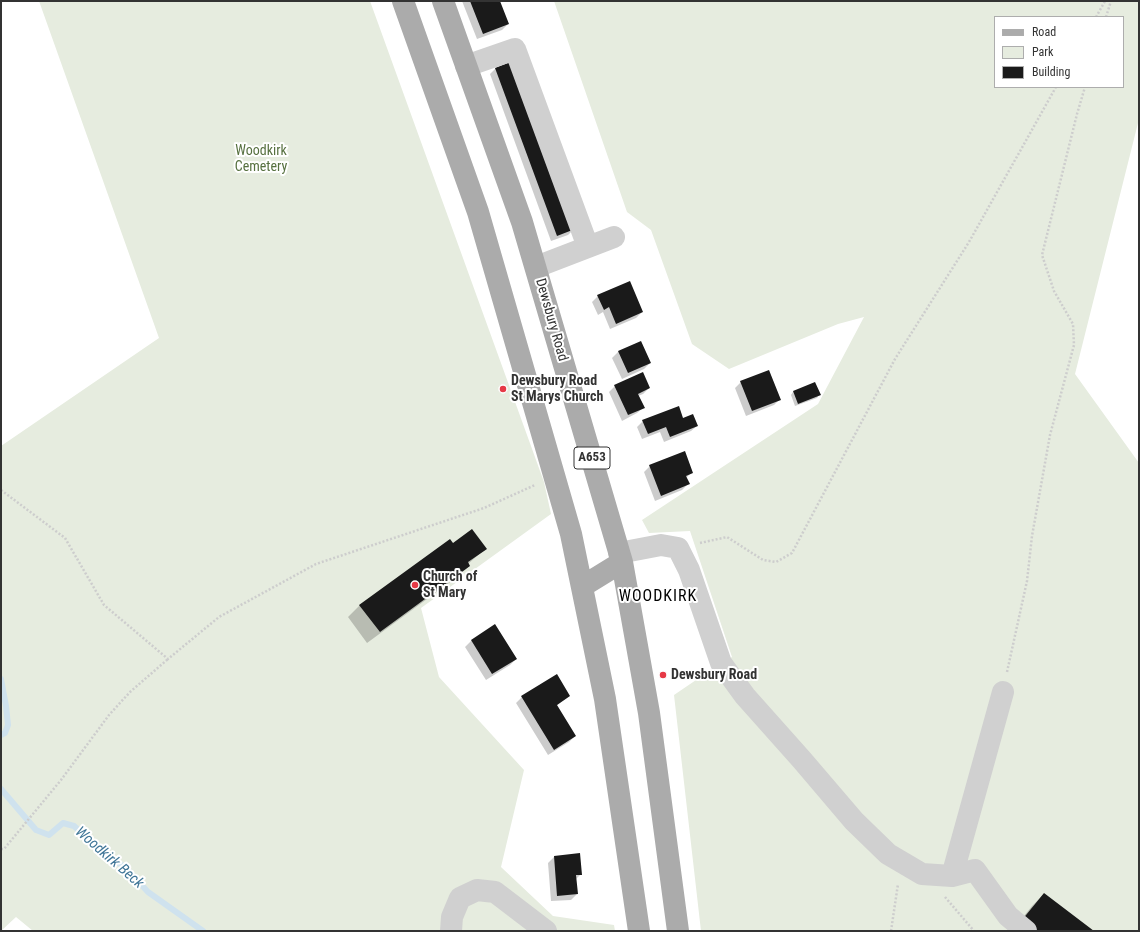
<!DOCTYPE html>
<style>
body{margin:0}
#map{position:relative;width:1140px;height:932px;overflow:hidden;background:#fff;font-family:"Roboto Condensed",sans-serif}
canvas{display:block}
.frame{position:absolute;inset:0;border:2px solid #333;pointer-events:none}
.legend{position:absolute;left:994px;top:16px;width:130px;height:72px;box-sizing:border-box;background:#fff;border:1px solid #adadad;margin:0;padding:5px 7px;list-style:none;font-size:12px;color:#333}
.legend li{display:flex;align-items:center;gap:8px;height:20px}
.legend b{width:20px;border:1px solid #adadad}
</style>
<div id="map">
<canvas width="1140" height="932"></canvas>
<div class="frame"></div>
<ul class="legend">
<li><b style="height:5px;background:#ababab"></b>Road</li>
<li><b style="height:11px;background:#e6ecdf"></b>Park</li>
<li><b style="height:11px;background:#1a1a1a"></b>Building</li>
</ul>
</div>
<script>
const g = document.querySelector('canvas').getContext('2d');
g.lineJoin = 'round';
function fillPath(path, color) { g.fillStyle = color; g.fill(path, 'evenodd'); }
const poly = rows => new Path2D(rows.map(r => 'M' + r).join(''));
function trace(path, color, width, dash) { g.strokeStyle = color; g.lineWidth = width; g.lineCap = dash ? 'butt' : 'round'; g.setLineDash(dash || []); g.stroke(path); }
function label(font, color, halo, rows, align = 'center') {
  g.font = font + ' "Roboto Condensed",sans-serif'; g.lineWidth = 4; g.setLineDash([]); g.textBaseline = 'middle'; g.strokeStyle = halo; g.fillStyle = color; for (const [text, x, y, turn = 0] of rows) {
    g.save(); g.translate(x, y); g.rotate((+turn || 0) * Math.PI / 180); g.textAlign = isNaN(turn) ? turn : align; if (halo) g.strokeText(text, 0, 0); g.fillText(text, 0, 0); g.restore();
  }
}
const green = poly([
 [39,1,370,1,544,482,551,514,421,608,439,677,524,770,501,867,553,916,614,925,615,931,33,931,16,917,1,931,1,446,159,338],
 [554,1,1139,1,1139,119,1075,374,1139,463,1139,931,701,931,674,695,721,663,732,657,690,531,649,533,642,520,818,404,864,317,838,324,729,369,692,344,651,230,627,212],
 [995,17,1123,17,1123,87,995,87]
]);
const shadow = poly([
 [462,1,499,1,508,24,502,30,477,39],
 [496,68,574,229,568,235,551,241,490,74],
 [598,296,642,312,636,318,610,329,603,312,598,315,592,302],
 [641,342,650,363,644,369,622,379,612,358,618,352],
 [741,382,780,399,774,405,746,416,735,388],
 [815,383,819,395,817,398,795,406,791,395,793,392],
 [615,386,649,388,643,394,638,396,643,408,637,413,622,421,609,392],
 [683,419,697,426,691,431,664,442,660,432,642,439,637,427,643,421],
 [650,466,692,472,686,478,688,484,682,490,655,501,644,472],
 [452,544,485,549,468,564,469,566,457,577,367,643,348,617,360,605],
 [495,626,516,659,510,665,486,680,465,647,471,641],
 [569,696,556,706,575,736,569,742,548,755,516,703,522,697],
 [554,857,581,874,575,880,577,894,571,900,551,901,548,863],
 [1044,894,1092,931,1012,931,1032,906]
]);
const stream = poly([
 [1,679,6,706,8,725,5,733,1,735],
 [1,789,36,830,49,835,63,823,74,826,84,835,96,849,125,867,148,892,203,931]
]);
const building = poly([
 [470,1,500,1,509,24,483,34],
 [513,61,575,229,557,236,495,68],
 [630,281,643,312,616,324,609,307,604,310,597,295],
 [641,341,651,363,628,373,618,351],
 [769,370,781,400,752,411,740,381],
 [643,372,650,388,638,394,645,408,628,415,614,385],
 [815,382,821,395,798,404,793,391],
 [679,406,683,418,693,414,698,426,670,437,666,427,648,434,642,420],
 [685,451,693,473,686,476,690,484,661,496,649,465],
 [472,529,487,549,468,562,470,566,380,632,359,605,450,539,453,543],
 [495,624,517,659,492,674,471,640],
 [557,674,570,696,557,705,576,736,554,750,521,696],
 [580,853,582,875,576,875,578,894,557,896,554,856],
 [1044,893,1094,931,1036,931,1022,920]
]);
const path = poly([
 [1096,17,1105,1],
 [1106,17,1111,1],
 [1,490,65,538,104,605,168,659,219,617,316,564,484,508,535,485],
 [700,543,727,537,763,560,776,562,792,553,895,359,969,242,1056,87],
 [1007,672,1027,581,1032,536,1050,435,1074,345,1073,324,1054,291,1042,255,1077,114,1085,87],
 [1,849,4,849,61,780,109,715,130,692,168,659],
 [945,897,974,931],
 [891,931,898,884]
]);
const minor = poly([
 [466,66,515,49,588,247],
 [536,267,614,237],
 [619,553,661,545,678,548,689,570,721,663,745,696,802,760,854,821,888,854,922,874,952,876,1003,692],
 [952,876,975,870,1008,916,1026,931],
 [451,931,452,917,460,898,477,890,495,892,546,931]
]);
const major = poly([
 [403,1,478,212,571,534,605,699,639,931],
 [443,1,522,222,622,562,649,713,678,931],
 [583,586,622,562]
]);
const markers = [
 [503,389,4,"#e63946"],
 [415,585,4,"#e63946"],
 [663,675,4,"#e63946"]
];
const shields = [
 [592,458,36]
];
const shieldNames = [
 ["A653",592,458]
];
const parkNames = [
 ["Woodkirk",261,151],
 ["Cemetery",261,167]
];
const streetNames = [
 ["Dewsbury Road",551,320,74]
];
const poiNames = [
 ["Dewsbury Road",511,381],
 ["St Marys Church",511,397],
 ["Church of",423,577],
 ["St Mary",423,593],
 ["Dewsbury Road",671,675]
];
const waterNames = [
 ["Woodkirk Beck",109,858,41]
];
const quarterNames = [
 ["WOODKIRK",658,597]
];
fillPath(green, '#e6ecdf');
fillPath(shadow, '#0003');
trace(stream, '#cfe2ee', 6);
fillPath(building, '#1a1a1a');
trace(path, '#cdcdcd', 2.5, [2, 2]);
trace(minor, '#d0d0d0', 22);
trace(major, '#ababab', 22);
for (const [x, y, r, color] of markers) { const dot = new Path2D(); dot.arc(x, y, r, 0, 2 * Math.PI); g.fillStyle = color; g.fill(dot); trace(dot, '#fff', 1.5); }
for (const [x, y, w] of shields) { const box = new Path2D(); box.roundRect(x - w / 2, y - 11, w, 22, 3); g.fillStyle = '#fff'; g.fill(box); trace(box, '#333', 1); }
label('bold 13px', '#333', null, shieldNames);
label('14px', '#56703f', '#fff', parkNames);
label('14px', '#333', '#fff', streetNames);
label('bold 14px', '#333', '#fff', poiNames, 'left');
label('italic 15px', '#3f7597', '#fff', waterNames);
g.letterSpacing = '1px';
label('16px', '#000', '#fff', quarterNames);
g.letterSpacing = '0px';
</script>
